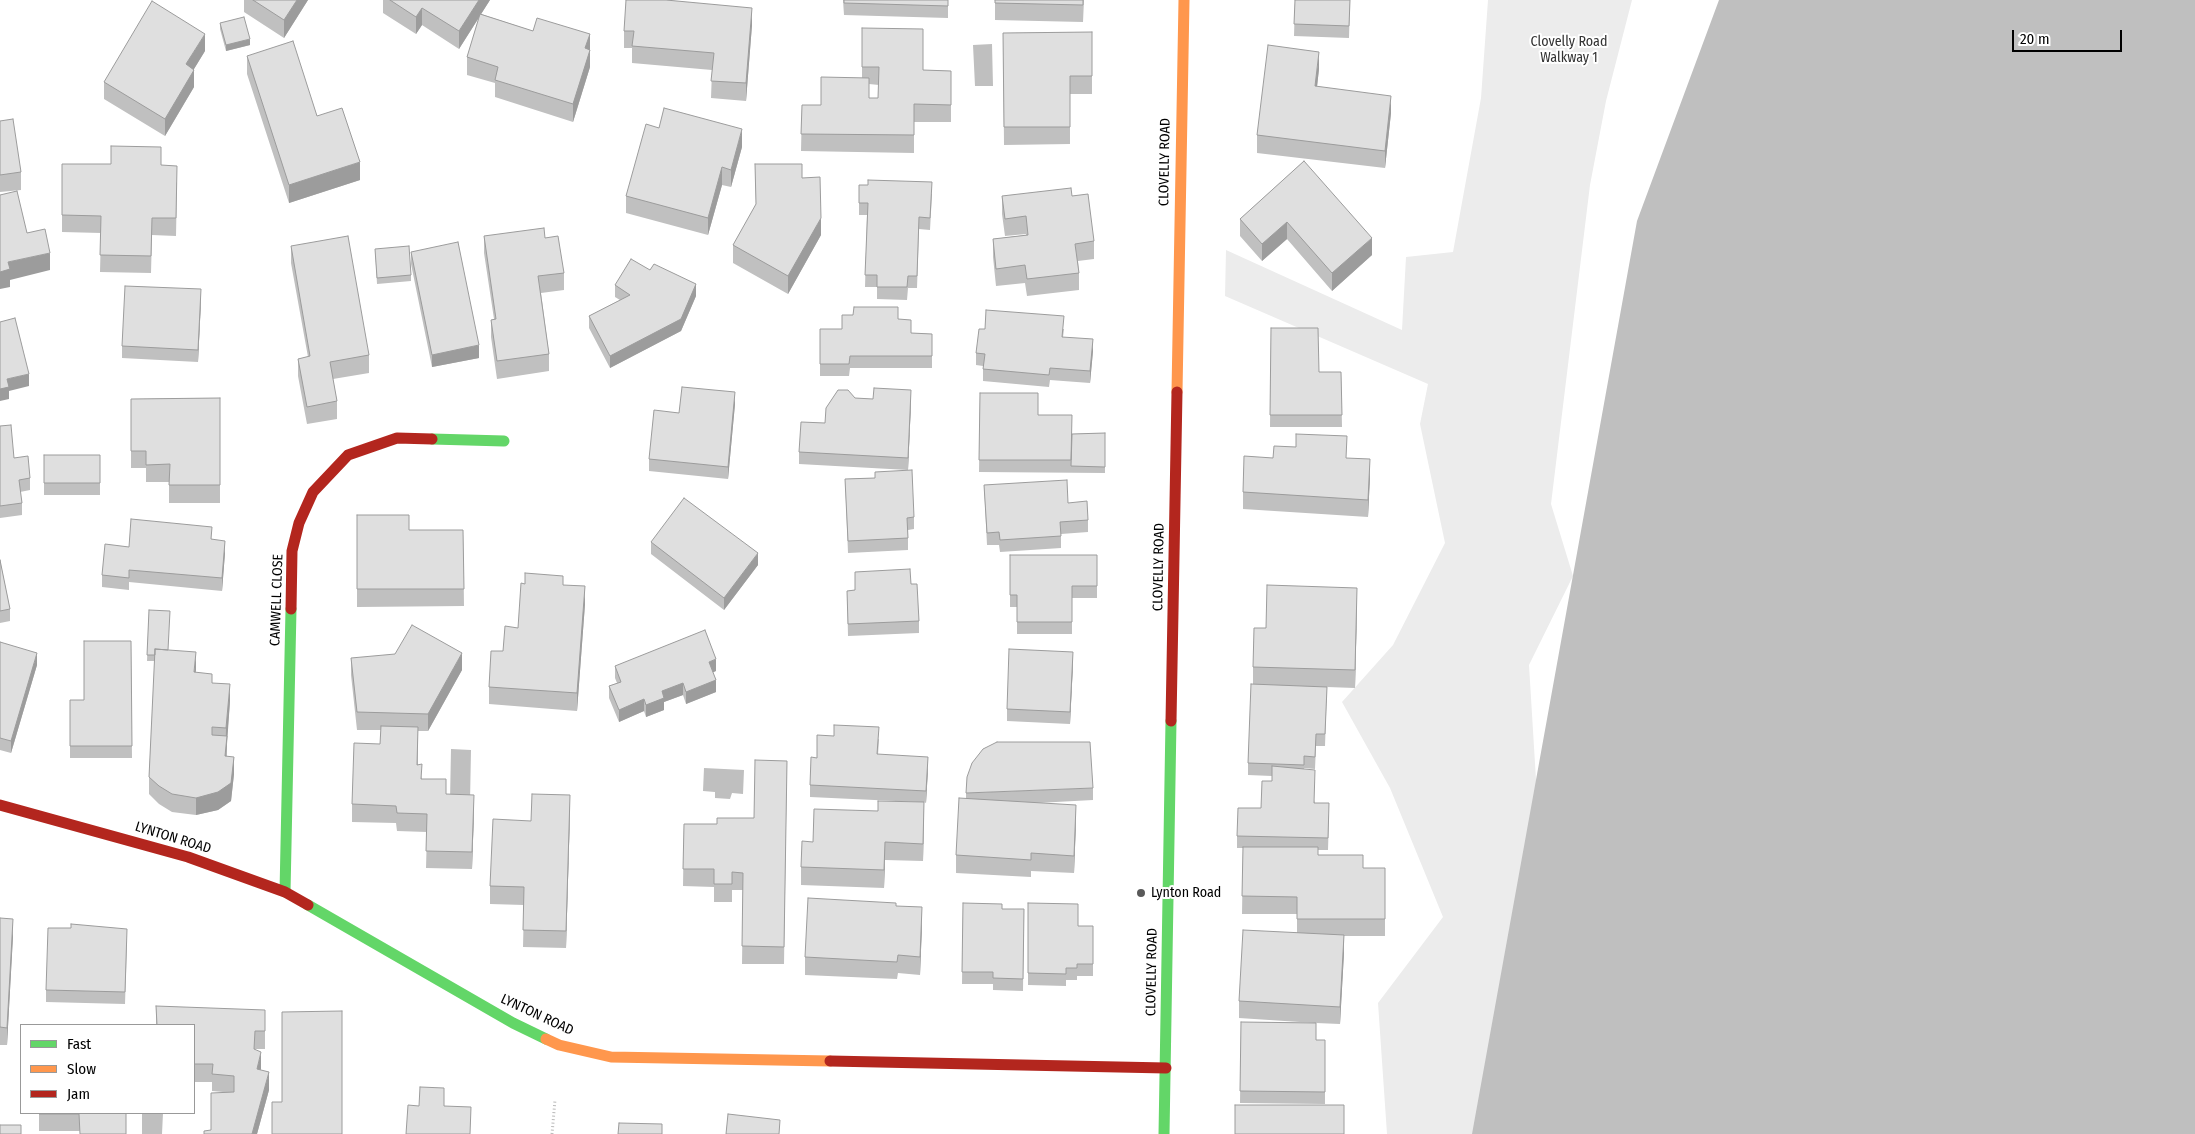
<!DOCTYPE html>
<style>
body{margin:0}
#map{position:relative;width:2195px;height:1134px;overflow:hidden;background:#fff;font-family:"Fira Sans Condensed",sans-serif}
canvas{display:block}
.legend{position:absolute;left:20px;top:1024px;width:175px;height:90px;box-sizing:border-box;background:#fff;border:1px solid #999;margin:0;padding:6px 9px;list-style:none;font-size:15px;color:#000}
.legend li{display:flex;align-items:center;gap:10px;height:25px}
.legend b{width:25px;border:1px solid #999}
.scale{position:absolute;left:2012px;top:30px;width:110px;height:22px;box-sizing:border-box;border:2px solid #000;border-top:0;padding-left:6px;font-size:15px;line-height:18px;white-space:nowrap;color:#000;-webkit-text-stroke:4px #fff;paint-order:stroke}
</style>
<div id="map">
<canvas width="2195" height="1134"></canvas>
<ul class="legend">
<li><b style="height:6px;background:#63d668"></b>Fast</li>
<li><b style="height:6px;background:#ff974d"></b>Slow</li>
<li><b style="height:6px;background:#b3261e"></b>Jam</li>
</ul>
<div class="scale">20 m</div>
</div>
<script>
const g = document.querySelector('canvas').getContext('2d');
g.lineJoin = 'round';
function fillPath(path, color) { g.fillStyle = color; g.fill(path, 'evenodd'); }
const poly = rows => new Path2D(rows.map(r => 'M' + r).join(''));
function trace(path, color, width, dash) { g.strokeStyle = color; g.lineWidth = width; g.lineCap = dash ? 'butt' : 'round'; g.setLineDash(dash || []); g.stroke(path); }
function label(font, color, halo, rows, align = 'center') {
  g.font = font + ' "Fira Sans Condensed",sans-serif'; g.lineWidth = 4; g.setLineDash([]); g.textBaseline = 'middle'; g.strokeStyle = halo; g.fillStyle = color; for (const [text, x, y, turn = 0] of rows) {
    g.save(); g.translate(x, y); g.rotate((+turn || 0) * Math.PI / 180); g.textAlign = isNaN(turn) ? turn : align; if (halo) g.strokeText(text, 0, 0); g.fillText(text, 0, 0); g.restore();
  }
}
const green = poly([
 [1488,0,1632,0,1606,101,1590,185,1551,504,1573,576,1529,665,1544,911,1528,1134,1387,1134,1378,1003,1443,917,1390,788,1342,702,1393,645,1445,543,1420,424,1428,384,1225,296,1226,250,1402,330,1406,257,1453,252,1481,98]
]);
const water = poly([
 [1719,0,2195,0,2195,1134,1472,1134,1637,221],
 [992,44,993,86,975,86,973,45],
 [451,749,471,750,470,802,450,801],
 [704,768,744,770,743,794,732,793,730,799,715,798,715,792,703,791],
 [142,1113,163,1113,162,1134,142,1134]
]);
const path = poly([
 [552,1134,555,1100]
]);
const fast = poly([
 [432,439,504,441],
 [285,892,291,609],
 [308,905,513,1023,546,1039],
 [1164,1134,1171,721]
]);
const slow = poly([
 [1177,392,1184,0],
 [546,1039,559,1045,611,1057,830,1061]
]);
const jam = poly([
 [291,609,292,551,299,523,313,492,348,455,397,438,432,439],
 [1171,721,1177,392],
 [0,805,188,857,285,892,308,905],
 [830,1061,1166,1068]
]);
const wall = poly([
 [244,0,308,0,284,38,244,12],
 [383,0,490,0,481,14,533,31,590,34,590,67,573,122,495,97,495,83,467,75,467,57,480,16,459,49,422,25,416,34,383,13],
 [668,0,752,25,746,101,711,98,712,70,632,63,632,48,624,48,624,31],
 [843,0,948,0,948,18,844,15],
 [995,0,1084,0,1083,22,995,20],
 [1295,0,1350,0,1349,38,1294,36],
 [220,23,250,45,226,51,220,29],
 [862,28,923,70,951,71,951,122,914,122,914,153,801,151,802,105,821,105,862,78],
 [869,84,879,85,878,98,869,98],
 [1092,32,1092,94,1070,94,1070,144,1004,145,1003,33],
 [205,51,194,69,194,87,165,136,104,99,104,82],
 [247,56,317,116,360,180,289,203,247,74],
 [1319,69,1317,87,1391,113,1385,168,1257,153,1257,135],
 [0,121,21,172,21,190,0,192],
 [659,128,742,147,731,187,722,185,708,235,626,213,626,196],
 [1304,161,1372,255,1332,291,1287,239,1262,261,1240,236,1240,219],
 [62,164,161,165,177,183,176,236,152,235,151,273,100,272,101,233,62,232],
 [755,164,802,178,821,235,788,294,733,263,733,245,756,205],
 [859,185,932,194,930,230,919,229,917,288,908,288,907,300,877,299,877,287,865,287,867,215,859,215],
 [1002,196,1072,196,1094,241,1094,259,1078,261,1079,273,1079,290,1027,296,1025,283,996,286,993,257,993,239,1026,235,1026,234,1005,236,1002,214],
 [484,236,545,238,564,273,564,290,541,293,549,354,549,371,497,379,491,337,491,320,494,319,484,253],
 [291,246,369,355,369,373,333,379,337,401,337,419,307,424,298,376,298,359,308,357,291,263],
 [375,249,411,275,411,281,377,284],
 [411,252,479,358,432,367,411,264],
 [650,270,696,296,681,331,610,368,589,328,589,316,620,300,615,297,615,285],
 [201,301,198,362,122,358,122,346],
 [898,319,911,333,932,334,932,368,850,368,849,376,820,376,820,329,842,329],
 [1271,328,1319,372,1341,372,1342,427,1270,427],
 [985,329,1064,329,1063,337,1093,351,1090,383,1050,380,1049,387,983,381,983,366,976,365,976,353],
 [980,393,1038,415,1072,434,1105,433,1105,473,979,472],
 [220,398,220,503,169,503,169,482,146,482,146,468,131,468,131,399],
 [855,398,911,403,908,470,799,464,799,452,825,423],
 [735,404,728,479,649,471,649,459,679,413],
 [0,426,14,458,30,478,30,490,20,492,22,503,22,515,0,518],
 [44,455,100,455,100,495,44,495],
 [1273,458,1347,458,1370,476,1368,517,1243,509,1243,492],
 [875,478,914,517,914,529,908,530,908,550,848,553,845,479],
 [984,485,1068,503,1088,520,1088,532,1061,534,1061,548,1000,552,999,545,987,545],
 [357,515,409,530,463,530,464,606,357,607],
 [212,539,225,553,222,591,129,582,129,590,102,587,102,575,129,547],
 [651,542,758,565,724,610,651,554],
 [1010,555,1097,555,1097,598,1072,598,1072,634,1017,634,1017,607,1010,607],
 [0,560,10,609,10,621,0,623],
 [855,572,911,584,919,621,919,633,848,636,847,591,855,590],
 [563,585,585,604,577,711,489,704,489,687,503,651,518,628],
 [1357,606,1355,688,1327,687,1325,746,1316,746,1315,769,1304,768,1315,803,1329,816,1328,850,1318,850,1318,855,1363,868,1385,868,1385,936,1344,936,1344,953,1340,1024,1316,1023,1316,1040,1325,1040,1325,1104,1240,1103,1241,1022,1315,1023,1239,1018,1239,1001,1297,933,1297,914,1242,914,1243,848,1237,848,1237,836,1261,808,1272,781,1272,776,1248,775,1248,763,1253,684,1253,667,1266,628],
 [149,610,168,650,196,673,212,683,230,701,227,738,227,756,234,774,231,801,218,810,196,815,172,812,159,804,149,794,149,777,155,661,147,661],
 [131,641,132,758,70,758,70,700,84,700],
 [0,642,37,665,11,753,0,750],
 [351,658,462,670,428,731,418,731,418,765,422,779,474,812,472,869,426,868,427,832,397,831,396,823,352,822,352,804,380,744,381,730,357,730,351,675],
 [1073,664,1070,724,1007,721,1007,709],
 [615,666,716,671,713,672,716,692,686,704,683,695,664,702,664,710,646,717,644,711,619,722,609,698,609,686,617,683,615,678],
 [879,739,878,755,928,769,926,803,924,802,923,861,885,860,884,888,801,885,801,867,813,842,878,811,917,802,810,797,810,785,817,758],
 [787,761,784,964,742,964,743,890,732,890,732,902,714,902,714,887,683,886,684,824,717,824,754,818],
 [1093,788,1093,800,1037,803,1076,822,1074,873,1031,871,1031,877,956,873,956,855,966,798,966,793],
 [570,812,566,948,523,947,524,905,490,904,490,886,531,821],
 [963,903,1002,909,1024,909,1023,991,993,990,993,984,962,984],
 [1028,903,1078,926,1093,926,1093,976,1077,976,1077,980,1066,980,1066,986,1028,985],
 [896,906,922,925,920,975,898,973,897,979,805,975,805,957],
 [0,918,13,936,7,1045,0,1045],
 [127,942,125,1004,46,1002,46,990],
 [156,1006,265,1027,265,1049,255,1049,260,1070,269,1090,257,1134,204,1134,211,1130,223,1092,212,1091,212,1082,194,1082,194,1025,156,1025],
 [39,1113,126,1113,79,1131,39,1131]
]);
const shadedWall = poly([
 [297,0,308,0,284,38,284,20],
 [479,0,490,0,459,49,459,31],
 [422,8,422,25,416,34,416,17],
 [752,8,752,25,746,101,746,83],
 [205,34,205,51,186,82,186,64],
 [590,34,590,67,573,122,573,104,585,48],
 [250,39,250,45,226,51,226,45],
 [1319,52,1319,69,1315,104,1315,86],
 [194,70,194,87,165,136,165,119],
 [1391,96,1391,113,1385,168,1385,151],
 [742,129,742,147,731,187,731,170],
 [360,162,360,180,289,203,289,185],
 [722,167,722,185,708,235,708,218],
 [821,218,821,235,788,294,788,276],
 [1287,222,1287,239,1262,261,1262,244],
 [1372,238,1372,255,1332,291,1332,273],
 [50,253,50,270,10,280,10,287,0,289,0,272,8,262],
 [696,284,696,296,681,331,610,368,610,356],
 [201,289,201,301,198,362,198,350],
 [1093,339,1093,351,1090,383,1090,371],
 [479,345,479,358,432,367,432,355],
 [29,374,29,386,9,391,9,399,0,401,0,389,7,379],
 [911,390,911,403,908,470,908,458],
 [735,392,735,404,728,479,728,467],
 [1370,459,1370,476,1368,517,1368,500],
 [225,541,225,553,222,591,222,578],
 [758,553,758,565,724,610,724,598],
 [585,586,585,604,577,711,577,693],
 [1357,588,1357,606,1355,688,1355,670],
 [196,652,196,670,194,690,194,672],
 [1073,652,1073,664,1070,724,1070,712],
 [37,653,37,665,11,753,11,741],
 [462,653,462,670,428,731,428,714],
 [716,659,716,671,709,674,709,662],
 [716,680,716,692,686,704,686,692],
 [683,683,683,695,664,702,664,710,646,717,646,705,662,691],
 [230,684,230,701,225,773,226,728],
 [644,699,644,711,619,722,619,710],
 [234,757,234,774,231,801,218,810,196,815,196,798],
 [928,757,928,769,926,803,926,791],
 [474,795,474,812,472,869,472,852],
 [570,795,570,812,566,948,566,931],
 [924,802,924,820,923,861,923,844],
 [1076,805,1076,822,1074,873,1074,856],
 [885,842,885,860,884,888,884,870],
 [922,907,922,925,920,975,920,957],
 [13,919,13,936,7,1045,7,1028],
 [1344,935,1344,953,1340,1024,1340,1007],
 [261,1052,261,1069,257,1086,257,1069],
 [269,1072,269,1090,257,1134,252,1134]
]);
const building = poly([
 [253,0,297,0,284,20,253,0],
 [390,0,479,0,459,31,422,8,416,17,390,0],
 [626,0,666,0,752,8,746,83,711,81,714,53,632,46,634,31,624,31,626,0],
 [844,0,948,0,948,6,844,3,844,0],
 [995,0,1083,0,1083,5,995,3,995,0],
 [1295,0,1350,0,1349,26,1294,24,1295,0],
 [152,1,205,34,186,64,194,70,165,119,104,82,152,1],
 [480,14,533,31,537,18,590,34,585,48,590,50,573,104,495,80,498,67,467,57,480,14],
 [244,17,250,39,226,45,220,23,244,17],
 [862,28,923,29,923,70,951,71,951,105,914,104,914,135,801,134,802,105,821,105,821,77,869,78,869,98,878,98,879,67,862,67,862,28],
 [1092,32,1092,76,1070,76,1070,127,1004,127,1003,33,1092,32],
 [293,41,317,116,342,108,360,162,289,185,247,56,293,41],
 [1268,45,1319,52,1315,86,1391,96,1385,151,1257,135,1268,45],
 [664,108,742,129,731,170,722,167,708,218,626,196,646,124,659,128,664,108],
 [13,119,21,172,0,175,0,121,13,119],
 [111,146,161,147,161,165,177,166,176,218,152,218,151,256,100,255,101,216,62,215,62,164,111,164,111,146],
 [1304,161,1372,238,1332,273,1287,222,1262,244,1240,219,1304,161],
 [755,164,802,164,802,178,820,177,821,218,788,276,733,245,756,204,755,164],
 [868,180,932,182,930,218,919,217,917,276,908,276,907,287,877,287,877,275,865,275,868,203,859,203,859,185,868,185,868,180],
 [1071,188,1072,196,1088,194,1094,241,1075,244,1079,273,1027,279,1025,265,996,269,993,239,1028,235,1026,216,1005,219,1002,196,1071,188],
 [17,191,27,233,45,229,50,253,8,262,10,269,0,272,0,195,17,191],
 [544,228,545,238,558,236,564,273,538,276,549,354,497,361,491,320,496,319,484,236,544,228],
 [348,236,369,355,330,362,337,401,307,407,298,359,310,356,291,246,348,236],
 [458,242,479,345,432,355,411,252,458,242],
 [409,246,411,275,377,278,375,249,409,246],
 [631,259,650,270,654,264,696,284,681,319,610,356,589,316,630,295,615,285,631,259],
 [125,286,201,289,198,350,122,346,125,286],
 [854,307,898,307,898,319,911,320,911,333,932,334,932,356,850,356,849,364,820,364,820,329,842,329,842,315,853,315,854,307],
 [986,310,1064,316,1062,337,1093,339,1090,371,1050,368,1049,375,983,369,985,354,976,353,979,329,985,329,986,310],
 [15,318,29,374,7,379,9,387,0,389,0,322,15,318],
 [1271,328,1318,328,1319,372,1341,372,1342,415,1270,415,1271,328],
 [682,387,735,392,728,467,649,459,654,410,679,413,682,387],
 [874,388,911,390,908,458,799,452,801,422,825,423,826,408,838,390,848,390,855,398,873,399,874,388],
 [980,393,1038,393,1038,415,1072,415,1071,460,979,460,980,393],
 [220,398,220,485,169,485,170,464,146,465,146,451,131,451,131,399,220,398],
 [11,425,14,458,28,456,30,478,19,480,22,503,0,506,0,426,11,425],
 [1105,433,1105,467,1071,466,1072,434,1105,433],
 [1296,434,1347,436,1346,458,1370,459,1368,500,1243,492,1244,456,1273,458,1274,446,1296,447,1296,434],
 [44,455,100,455,100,483,44,483,44,455],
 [912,470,914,517,907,518,908,538,848,541,845,479,875,478,875,472,912,470],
 [1067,480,1068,503,1087,501,1088,520,1060,522,1061,536,1000,540,999,532,987,533,984,485,1067,480],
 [684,498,758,553,724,598,651,542,684,498],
 [357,515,409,515,409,530,463,530,464,589,357,589,357,515],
 [131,519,212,527,211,539,225,541,222,578,129,570,129,578,102,575,105,544,129,547,131,519],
 [1010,555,1097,555,1097,586,1072,586,1072,622,1017,622,1017,595,1010,595,1010,555],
 [0,560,10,609,0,611,0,560],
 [910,569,911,584,917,584,919,621,848,624,847,591,855,590,855,572,910,569],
 [525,573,563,576,563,585,585,586,577,693,489,687,491,651,503,651,505,626,518,628,521,583,525,584,525,573],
 [1267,585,1357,588,1355,670,1253,667,1254,628,1266,628,1267,585],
 [149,610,170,611,168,650,155,649,155,655,147,655,149,610],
 [412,625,462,653,428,714,357,712,351,658,395,654,412,625],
 [705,630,716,659,709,662,716,680,686,692,683,683,662,691,664,698,646,705,644,699,619,710,609,686,621,682,615,666,705,630],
 [84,641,131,641,132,746,70,746,70,700,84,700,84,641],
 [0,642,37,653,11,741,0,738,0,642],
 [155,649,196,652,194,672,212,674,212,683,230,684,226,728,212,727,212,735,227,736,225,756,234,757,231,783,218,792,196,798,172,794,159,786,149,777,155,649],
 [1009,649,1073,652,1070,712,1007,709,1009,649],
 [1251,684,1327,687,1325,734,1316,734,1315,757,1304,756,1304,765,1248,763,1251,684],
 [834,725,879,727,877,754,928,757,926,791,810,785,811,757,817,758,817,735,834,736,834,725],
 [381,726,418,727,417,765,422,764,421,779,446,779,446,794,474,795,472,852,426,851,427,814,397,813,396,806,352,804,354,743,380,744,381,726],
 [997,742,1090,742,1093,788,966,793,967,777,972,763,983,749,997,742],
 [755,760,787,761,784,947,742,946,743,873,732,872,732,884,714,884,714,869,683,869,684,824,717,824,717,818,754,818,755,760],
 [1272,766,1315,770,1314,803,1329,803,1328,838,1237,836,1238,808,1261,808,1262,781,1272,781,1272,766],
 [532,794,570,795,566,931,523,930,524,887,490,886,493,819,531,821,532,794],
 [959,798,1076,805,1074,856,1031,853,1031,860,956,855,959,798],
 [878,801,924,802,923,844,885,842,884,870,801,867,802,841,813,842,814,809,878,811,878,801],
 [1243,847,1318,847,1318,855,1363,855,1363,868,1385,868,1385,919,1297,919,1297,897,1242,896,1243,847],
 [808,898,896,903,896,906,922,907,920,957,898,955,897,962,805,957,808,898],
 [963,903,1002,904,1002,909,1024,909,1023,979,993,978,993,972,962,972,963,903],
 [1028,903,1078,904,1078,926,1093,926,1093,964,1077,964,1077,968,1066,968,1066,974,1028,973,1028,903],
 [0,918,13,919,7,1028,0,1027,0,918],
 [71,924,127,929,125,992,46,990,48,928,71,928,71,924],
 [1243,930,1344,935,1340,1007,1239,1001,1243,930],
 [156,1006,265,1010,265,1031,255,1031,254,1049,261,1052,257,1069,269,1072,252,1134,204,1134,204,1131,211,1130,211,1093,234,1092,234,1076,212,1074,213,1064,194,1064,194,1025,157,1025,156,1006],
 [342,1011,342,1134,272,1134,272,1102,282,1102,282,1012,342,1011],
 [1241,1022,1316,1023,1316,1040,1325,1040,1325,1092,1240,1091,1241,1022],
 [420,1087,444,1088,444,1106,471,1107,470,1134,406,1134,408,1105,419,1106,420,1087],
 [1235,1105,1344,1105,1344,1134,1235,1134,1235,1105],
 [39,1113,126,1113,126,1134,80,1134,79,1114,39,1114,39,1113],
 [728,1114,780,1120,779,1134,726,1134,728,1114],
 [619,1123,662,1124,662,1134,618,1134,619,1123],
 [0,1125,21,1125,21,1134,0,1134,0,1125]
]);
const markers = [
 [1141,893,5,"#595959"]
];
const parkNames = [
 ["Clovelly Road",1569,42],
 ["Walkway 1",1569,58]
];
const streetNames = [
 ["CLOVELLY ROAD",1165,162,-89],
 ["CLOVELLY ROAD",1159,567,-89],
 ["CAMWELL CLOSE",277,600,-88],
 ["LYNTON ROAD",173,838,17],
 ["CLOVELLY ROAD",1152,972,-89],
 ["LYNTON ROAD",537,1015,25]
];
const poiNames = [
 ["Lynton Road",1151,893]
];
fillPath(green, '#ececec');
fillPath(water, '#bfbfbf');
trace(path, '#b9b9b9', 3, [1, 2.5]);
trace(fast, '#63d668', 11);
trace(slow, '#ff974d', 11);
trace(jam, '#b3261e', 11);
fillPath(wall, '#c0c0c0');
fillPath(shadedWall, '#9c9c9c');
fillPath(building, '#dfdfdf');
trace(building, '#9c9c9c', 1);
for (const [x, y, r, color] of markers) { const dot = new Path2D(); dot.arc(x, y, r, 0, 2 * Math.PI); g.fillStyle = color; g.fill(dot); trace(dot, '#fff', 2); }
label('14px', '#333', '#fff', parkNames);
label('14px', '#000', '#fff', streetNames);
label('14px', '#000', '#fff', poiNames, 'left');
</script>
